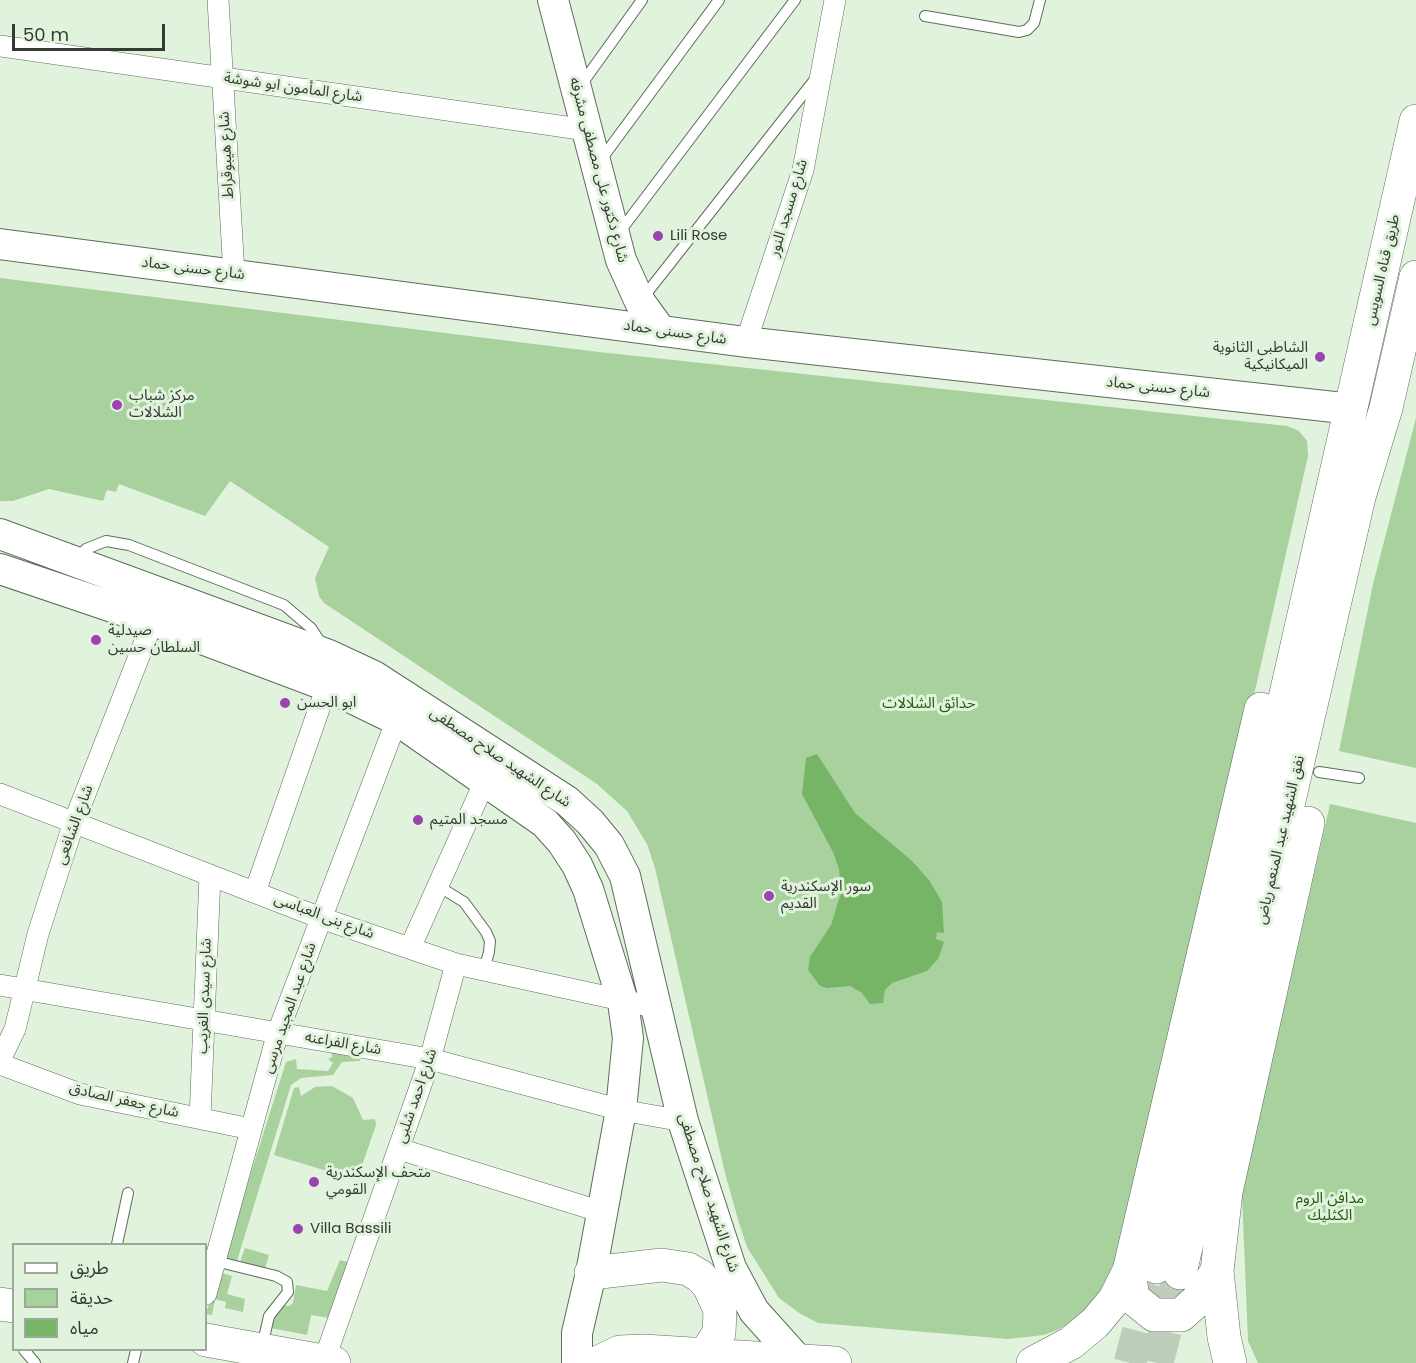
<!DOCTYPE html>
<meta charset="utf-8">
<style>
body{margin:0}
#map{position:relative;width:1416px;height:1363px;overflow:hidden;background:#e1f3dd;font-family:Poppins,"Noto Sans Arabic",sans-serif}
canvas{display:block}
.legend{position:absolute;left:12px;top:1243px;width:195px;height:108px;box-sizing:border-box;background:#e1f3dd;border:2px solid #9ca999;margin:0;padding:8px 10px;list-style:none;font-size:18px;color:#343b32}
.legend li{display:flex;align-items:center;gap:12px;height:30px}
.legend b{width:30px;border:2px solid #9ca999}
.scale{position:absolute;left:12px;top:24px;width:153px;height:27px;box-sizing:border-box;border:3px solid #343b32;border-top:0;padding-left:8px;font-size:18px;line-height:21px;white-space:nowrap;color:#343b32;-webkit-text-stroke:4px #e1f3dd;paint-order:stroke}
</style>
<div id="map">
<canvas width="1416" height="1363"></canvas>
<ul class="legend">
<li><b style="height:8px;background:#fff"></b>طريق</li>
<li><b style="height:16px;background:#a8d19e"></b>حديقة</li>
<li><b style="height:16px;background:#75b565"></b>مياه</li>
</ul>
<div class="scale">50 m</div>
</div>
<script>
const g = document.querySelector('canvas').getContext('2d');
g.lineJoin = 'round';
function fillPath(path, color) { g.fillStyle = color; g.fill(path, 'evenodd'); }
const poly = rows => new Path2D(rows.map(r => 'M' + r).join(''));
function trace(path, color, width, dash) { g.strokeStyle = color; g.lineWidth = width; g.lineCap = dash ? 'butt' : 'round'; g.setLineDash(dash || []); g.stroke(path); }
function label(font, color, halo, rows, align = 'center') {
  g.font = font + ' Poppins,"Noto Sans Arabic",sans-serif'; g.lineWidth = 6; g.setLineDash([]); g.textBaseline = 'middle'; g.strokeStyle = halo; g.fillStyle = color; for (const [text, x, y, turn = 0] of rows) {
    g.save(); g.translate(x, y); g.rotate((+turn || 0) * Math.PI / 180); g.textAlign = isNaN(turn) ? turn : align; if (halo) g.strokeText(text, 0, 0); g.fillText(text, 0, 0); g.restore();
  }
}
const green = poly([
 [0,278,599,352,1287,426,1299,431,1307,441,1308,456,1144,1182,1117,1266,1098,1298,1074,1321,1060,1329,1044,1335,1008,1339,818,1323,799,1313,779,1298,747,1247,739,1223,725,1173,655,868,647,844,627,811,597,784,324,603,319,596,315,578,329,547,230,481,205,516,119,484,116,492,107,490,103,501,49,489,13,501,0,501],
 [1416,418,1416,768,1339,751,1373,584],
 [1330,804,1416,823,1416,1363,1258,1363,1248,1341,1242,1195],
 [331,1050,361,1056,360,1061,342,1062,333,1075,301,1078,291,1085,236,1264,223,1261,286,1062,296,1059,297,1069,328,1071,333,1063,328,1059,332,1057],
 [332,1086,353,1098,363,1120,375,1119,376,1125,357,1180,274,1155,294,1088,299,1087,301,1096,315,1087],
 [245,1248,269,1255,265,1269,240,1262],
 [340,1260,352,1263,330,1318,311,1315,307,1335,271,1328,275,1308,278,1305,289,1306,293,1303,296,1285,327,1291],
 [219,1272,232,1276,227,1294,245,1299,243,1312,225,1308,226,1302,215,1299,212,1315,206,1314]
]);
const water = poly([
 [817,754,855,813,912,861,929,880,942,902,944,933,937,932,936,939,944,942,938,959,927,971,892,983,885,990,883,1003,870,1004,862,993,850,986,827,988,820,986,808,970,810,957,831,925,841,893,839,869,833,852,802,794,806,758]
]);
const highwayTunnel = poly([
 [1130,1363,1156,1267],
 [1157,1363,1180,1273]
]);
const lane = poly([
 [925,16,1019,32,1027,30,1034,23,1040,0],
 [581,85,642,0],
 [600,161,719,0],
 [618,234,795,0],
 [642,299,816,78],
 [76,559,86,549,106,541,129,545,284,605,311,628,322,645],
 [1319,772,1359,778],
 [438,886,464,902,486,932,490,941,489,952,484,970],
 [117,1244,128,1193],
 [215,1261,276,1276,287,1282,288,1292,269,1316,262,1347],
 [24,1350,35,1363],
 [133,1363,136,1350]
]);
const street = poly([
 [218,0,234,274],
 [0,46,587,130],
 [746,342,803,170,835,0],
 [0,794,321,918,456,964,658,1008],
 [255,892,327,686],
 [410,948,485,781],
 [0,985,430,1059,621,1110,683,1121],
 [0,1060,15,1029,38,934,74,822,158,608],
 [0,1064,80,1094,251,1129],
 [200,1118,210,875],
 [399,1149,602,1212],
 [206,1294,278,1032,401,709],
 [324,1361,430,1059,456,964]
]);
const secondary = poly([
 [553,0,621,260,640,302,661,331],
 [0,244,746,342,1352,409],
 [0,534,329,655,374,676,567,801,590,822,609,845,625,876,683,1121,731,1268,754,1311,797,1359],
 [0,569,154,621,327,686,397,720,545,823,562,842,577,865,588,889,623,1002,628,1038,621,1110,591,1273,577,1333,577,1363]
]);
const primary = poly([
 [591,1273,662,1265,688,1269,700,1276,709,1286,720,1310,719,1333,706,1353],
 [0,1304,14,1306],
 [206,1340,334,1363],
 [597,1363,620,1352,644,1351,835,1363]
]);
const highway = poly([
 [1156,1267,1416,121],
 [1129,1271,1133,1298,1154,1315,1181,1315,1201,1297,1217,1271],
 [1180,1273,1359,497,1386,408,1416,277],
 [1033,1363,1071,1343,1095,1323,1115,1299,1129,1271,1261,709],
 [1230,1363,1224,1337,1217,1271,1226,1192,1308,823]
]);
const markers = [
 [658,236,6,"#9b43b0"],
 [1320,357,6,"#9b43b0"],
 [117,405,6,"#9b43b0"],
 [96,640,6,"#9b43b0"],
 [285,703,6,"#9b43b0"],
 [418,820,6,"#9b43b0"],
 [769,896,6,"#9b43b0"],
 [314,1182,6,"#9b43b0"],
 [298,1229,6,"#9b43b0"]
];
const streetNames = [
 ["شارع المأمون ابو شوشة",293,88,8],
 ["شارع هيبوقراط",227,155,-93],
 ["شارع دكتور على مصطفى مشرفه",598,170,75],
 ["شارع مسجد النور",789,208,-73],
 ["شارع حسنى حماد",193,269,7],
 ["طريق قناه السويس",1383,270,-77],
 ["شارع حسنى حماد",675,333,8],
 ["شارع حسنى حماد",1158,388,6],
 ["شارع الشهيد صلاح مصطفى",500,758,34],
 ["شارع الشافعى",75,825,-70],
 ["نفق الشهيد عبد المنعم رياض",1281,840,-77],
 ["شارع بنى العباسى",324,917,20],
 ["شارع سيدى الغريب",205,996,-88],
 ["شارع عبد المجيد مرسى",290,1008,-71],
 ["شارع الفراعنه",343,1044,10],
 ["شارع احمد شلبى",417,1096,-71],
 ["شارع جعفر الصادق",124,1101,13],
 ["شارع الشهيد صلاح مصطفى",708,1193,72]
];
const poiNames = [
 ["Lili Rose",670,236],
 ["الشاطبي الثانوية",1308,348,"right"],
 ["الميكانيكية",1308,365,"right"],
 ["مركز شباب",129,396],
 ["الشلالات",129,413],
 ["صيدلية",108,631],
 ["السلطان حسين",108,648],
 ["ابو الحسن",297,703],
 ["مسجد المتيم",430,820],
 ["سور الإسكندرية",781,887],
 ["القديم",781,904],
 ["متحف الإسكندرية",326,1173],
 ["القومي",326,1190],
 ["Villa Bassili",310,1229]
];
const parkNames = [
 ["حدائق الشلالات",929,704],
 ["مدافن الروم",1330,1199],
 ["الكثليك",1330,1216]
];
fillPath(green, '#a8d19e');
fillPath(water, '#75b565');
trace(highwayTunnel, '#becebb', 33, [33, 16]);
trace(lane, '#5d6d5a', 12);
trace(street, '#5d6d5a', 22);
trace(secondary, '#5d6d5a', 32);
trace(primary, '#5d6d5a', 34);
trace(highway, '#5d6d5a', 34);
trace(lane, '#fff', 10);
trace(street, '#fff', 21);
trace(secondary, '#fff', 30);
trace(primary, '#fff', 33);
trace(highway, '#fff', 33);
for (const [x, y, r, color] of markers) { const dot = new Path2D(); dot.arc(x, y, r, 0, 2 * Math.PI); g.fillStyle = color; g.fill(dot); trace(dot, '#e1f3dd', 2); }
label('15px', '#343b32', '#e1f3dd', streetNames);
label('15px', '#343b32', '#e1f3dd', poiNames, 'left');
label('15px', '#215f0d', '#e1f3dd', parkNames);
</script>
